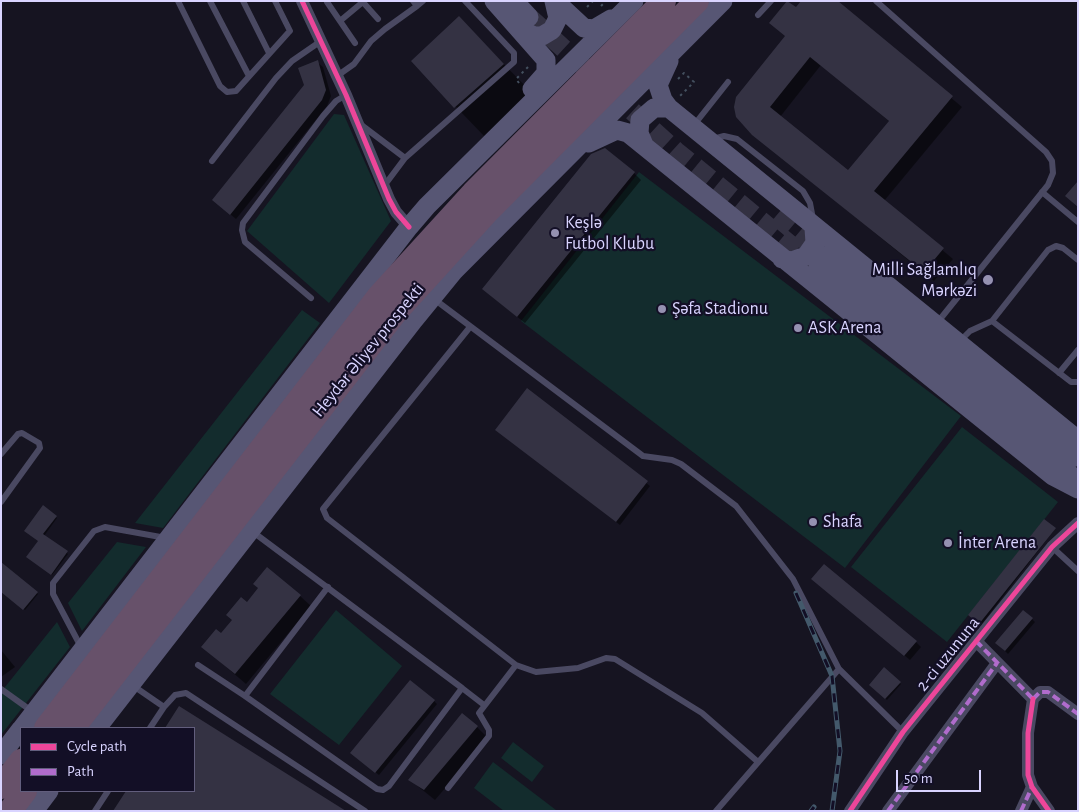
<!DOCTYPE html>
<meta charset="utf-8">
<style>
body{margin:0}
#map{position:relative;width:1079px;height:812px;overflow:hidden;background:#161421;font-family:"Alegreya Sans",sans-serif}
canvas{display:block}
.frame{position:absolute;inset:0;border:2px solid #d9d4ff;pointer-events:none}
.legend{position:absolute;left:20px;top:727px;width:175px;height:65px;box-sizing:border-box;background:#130f26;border:1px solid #625e7d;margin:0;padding:6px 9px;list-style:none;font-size:15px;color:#d9d4ff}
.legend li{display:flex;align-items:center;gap:10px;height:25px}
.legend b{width:25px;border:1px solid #625e7d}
.scale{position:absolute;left:896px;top:770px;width:85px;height:22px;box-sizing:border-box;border:2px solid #d9d4ff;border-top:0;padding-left:6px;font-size:15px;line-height:18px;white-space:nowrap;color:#d9d4ff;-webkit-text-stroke:4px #130f26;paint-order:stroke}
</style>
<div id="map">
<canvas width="1079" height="812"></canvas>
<div class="frame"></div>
<ul class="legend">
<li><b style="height:6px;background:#ed469a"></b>Cycle path</li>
<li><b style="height:6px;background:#b06ccc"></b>Path</li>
</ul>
<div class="scale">50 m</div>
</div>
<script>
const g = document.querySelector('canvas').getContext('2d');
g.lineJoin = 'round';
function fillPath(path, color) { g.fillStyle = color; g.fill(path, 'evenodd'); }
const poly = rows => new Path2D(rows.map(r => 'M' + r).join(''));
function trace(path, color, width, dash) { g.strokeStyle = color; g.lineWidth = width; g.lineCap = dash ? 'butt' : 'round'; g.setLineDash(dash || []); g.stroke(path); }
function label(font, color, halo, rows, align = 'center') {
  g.font = font + ' "Alegreya Sans",sans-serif'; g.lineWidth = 4.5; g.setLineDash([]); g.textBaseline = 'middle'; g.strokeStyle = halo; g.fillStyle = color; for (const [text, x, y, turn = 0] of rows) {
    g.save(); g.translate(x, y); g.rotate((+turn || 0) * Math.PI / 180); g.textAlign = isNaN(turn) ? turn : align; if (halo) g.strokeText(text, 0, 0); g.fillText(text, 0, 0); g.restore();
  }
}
const green = poly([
 [334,114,344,115,391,221,329,303,247,231],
 [639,172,961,416,845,568,521,321],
 [302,310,320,323,163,528,135,523],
 [962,427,1058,502,947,642,851,567],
 [117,542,146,547,82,631,68,603],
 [336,610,402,666,339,745,270,694],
 [57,622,70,647,1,735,1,692],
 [513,742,544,766,532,782,501,758],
 [493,762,556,810,555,811,504,811,474,788]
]);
const shadow = poly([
 [836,1,962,107,884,201,953,259,934,281,753,134,796,9],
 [821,65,890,122,848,172,780,117],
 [459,18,532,93,484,136,413,62],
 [317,62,323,67,331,96,327,106,236,219,213,200,305,85],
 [634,173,641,180,525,323,491,296],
 [528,390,650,486,620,525,500,433],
 [43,507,57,518,44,536,68,554,52,575,29,558,39,541],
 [1055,529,981,625,970,615],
 [1,564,38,594,25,610,1,591],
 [818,584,916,642,921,647,910,660],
 [300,596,311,606,246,684,203,647,221,635,247,603],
 [1032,619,1035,622,1008,654,1000,646],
 [1,650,15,667,1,677],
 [884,669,901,684,887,700,871,685],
 [434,701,437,704,379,775,355,756],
 [180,708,344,811,115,811,127,791,194,791,194,728,167,728],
 [477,727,488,738,435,800,410,780]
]);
const building = poly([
 [787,1,796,7,801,1,838,1,953,96,874,191,944,248,924,272,752,135,736,117,734,107,736,97,785,36,769,23],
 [810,57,889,121,848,170,770,107],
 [459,16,504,64,454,108,411,61],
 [318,60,326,90,322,100,230,215,212,200,304,85,298,68],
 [605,148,635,172,517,317,482,289,591,154],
 [1078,181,1078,207,1065,196],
 [527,388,648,481,616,522,495,430],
 [43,505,57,516,43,534,68,551,51,575,26,557,38,541,24,531],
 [1044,519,1056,528,979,624,968,615],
 [1,562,38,592,23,610,1,592],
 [824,564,917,641,904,656,811,579],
 [267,567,301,595,235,674,201,647,216,629,221,633,232,620,226,615,241,597,247,602,258,588,253,584],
 [1023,610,1033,618,1005,651,995,643],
 [884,667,901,682,885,699,869,685],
 [410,680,435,700,375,773,350,753],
 [179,706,346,811,113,811,126,791,194,791,194,728,165,728],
 [462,713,478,726,424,790,408,780]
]);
const secondaryTunnel = poly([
 [529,17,676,151,815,265],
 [776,216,824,256]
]);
const path = poly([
 [601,6,606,1],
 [587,7,593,1],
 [678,79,684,73,694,82,680,96],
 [519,83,516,79,530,65]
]);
const lane = poly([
 [178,1,220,86,227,92,236,91,288,33,290,31,275,1],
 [210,1,249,76],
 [243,1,269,53],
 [362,1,378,19],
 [413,1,417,6,423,1],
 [876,1,1046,152,1052,161,1053,173,1048,185,937,323],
 [327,2,355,43],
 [758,15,771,1],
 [340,21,364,1],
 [337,76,354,64,371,41,385,29,417,6],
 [360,124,405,158],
 [694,125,728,82],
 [713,139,724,136,737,139,803,191,810,203,813,219],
 [212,161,276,78,292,61,321,41],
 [384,186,405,158,514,62,514,53,465,1],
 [1042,192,1078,222],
 [311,298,245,242,242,230,243,223,323,116,336,101,346,95],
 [434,299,643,456,672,460,681,464,736,506,793,579,839,669],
 [992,321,1071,382,1078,382],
 [960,341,970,331,992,321,1048,250,1056,246,1063,248,1078,260],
 [1059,373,1078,350],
 [1,454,18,434,22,433,39,443,40,448,1,502],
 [1052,547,1078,571],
 [81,647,53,594,53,583,94,531,105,527,166,538],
 [198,665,245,696,377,789,383,790,389,786,462,688,253,532],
 [516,665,536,672,578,668,606,658,615,659,702,713,758,762],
 [132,685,164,707,175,695,186,693,365,811],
 [462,688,484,705],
 [1,689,33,712],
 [245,696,328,587],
 [150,728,164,707],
 [448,788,489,736,489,730,479,713,516,665,327,518,323,509,470,327],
 [95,811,108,791],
 [716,811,839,669,903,732]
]);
const street = poly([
 [302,1,346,95,389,199,396,212,409,227],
 [976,641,1033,699],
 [1033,699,1028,733,1028,775,1032,787,1049,811],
 [1033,699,1040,692,1048,692,1078,714],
 [850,811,903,732,1052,547,1078,523],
 [888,811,997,663],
 [1021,811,1032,787]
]);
const secondary = poly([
 [494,1,546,60,546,73,532,89],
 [514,1,529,17],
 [555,1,584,28,594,29,611,19],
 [521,30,534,36,542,36,552,30,558,18,554,1],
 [669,61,658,85,663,100,669,108,1078,440],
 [589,143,617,130,628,133,1053,476,1078,489],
 [644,145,639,133,640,120,654,108,669,108],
 [825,256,1072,455,1078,457],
 [782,259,792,261,806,256,815,243,814,228],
 [818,267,1063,465,1078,486],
 [22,728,409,227,427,206,634,1],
 [97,728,414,320,454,271,723,1],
 [1,755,21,729],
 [34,811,49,791]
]);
const highway = poly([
 [46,728,379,296,473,193,664,1],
 [73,728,396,312,488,211,697,1],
 [1,787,21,761],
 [10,811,25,791]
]);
const rail = poly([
 [796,593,832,676,840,751,832,811],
 [811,811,814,807]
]);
const quiet = poly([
 [976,641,1033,699],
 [1033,699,1040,692,1048,692,1078,714],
 [888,811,997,663],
 [1021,811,1032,787]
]);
const cycleway = poly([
 [302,1,346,95,389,199,396,212,409,227],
 [1033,699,1028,733,1028,775,1032,787,1049,811],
 [850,811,903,732,1052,547,1078,523]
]);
const markers = [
 [555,233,5,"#9591b1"],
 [988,280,6,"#9591b1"],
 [662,309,5,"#9591b1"],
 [798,328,5,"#9591b1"],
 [813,522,5,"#9591b1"],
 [948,543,5,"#9591b1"]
];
const poiNames = [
 ["Keşlə",565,223],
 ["Futbol Klubu",565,244],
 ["Milli Sağlamlıq",977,270,"right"],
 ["Mərkəzi",977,291,"right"],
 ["Şəfa Stadionu",672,309],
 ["ASK Arena",808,328],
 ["Shafa",823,522],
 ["İnter Arena",958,543]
];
const streetNames = [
 ["Heydər Əliyev prospekti",368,350,-51],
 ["2-ci uzununa",948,654,-51]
];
fillPath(green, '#132c2d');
fillPath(shadow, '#0007');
fillPath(building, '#343243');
trace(secondaryTunnel, '#333142', 19, [19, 9]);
trace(path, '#44505f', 2, [2.5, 4]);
trace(lane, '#4a4962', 6);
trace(street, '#4a4962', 12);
trace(secondary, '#575674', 19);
trace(highway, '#67516a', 24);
trace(rail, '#43596b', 5);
trace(rail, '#130f26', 3, [9]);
trace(quiet, '#b06ccc', 4, [8, 4]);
trace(cycleway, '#ed469a', 5);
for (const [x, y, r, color] of markers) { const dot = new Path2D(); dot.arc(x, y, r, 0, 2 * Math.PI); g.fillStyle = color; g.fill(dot); trace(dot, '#130f26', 2); }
label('18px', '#d9d4ff', '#130f26', poiNames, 'left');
label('18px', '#d9d4ff', '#130f26', streetNames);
</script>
